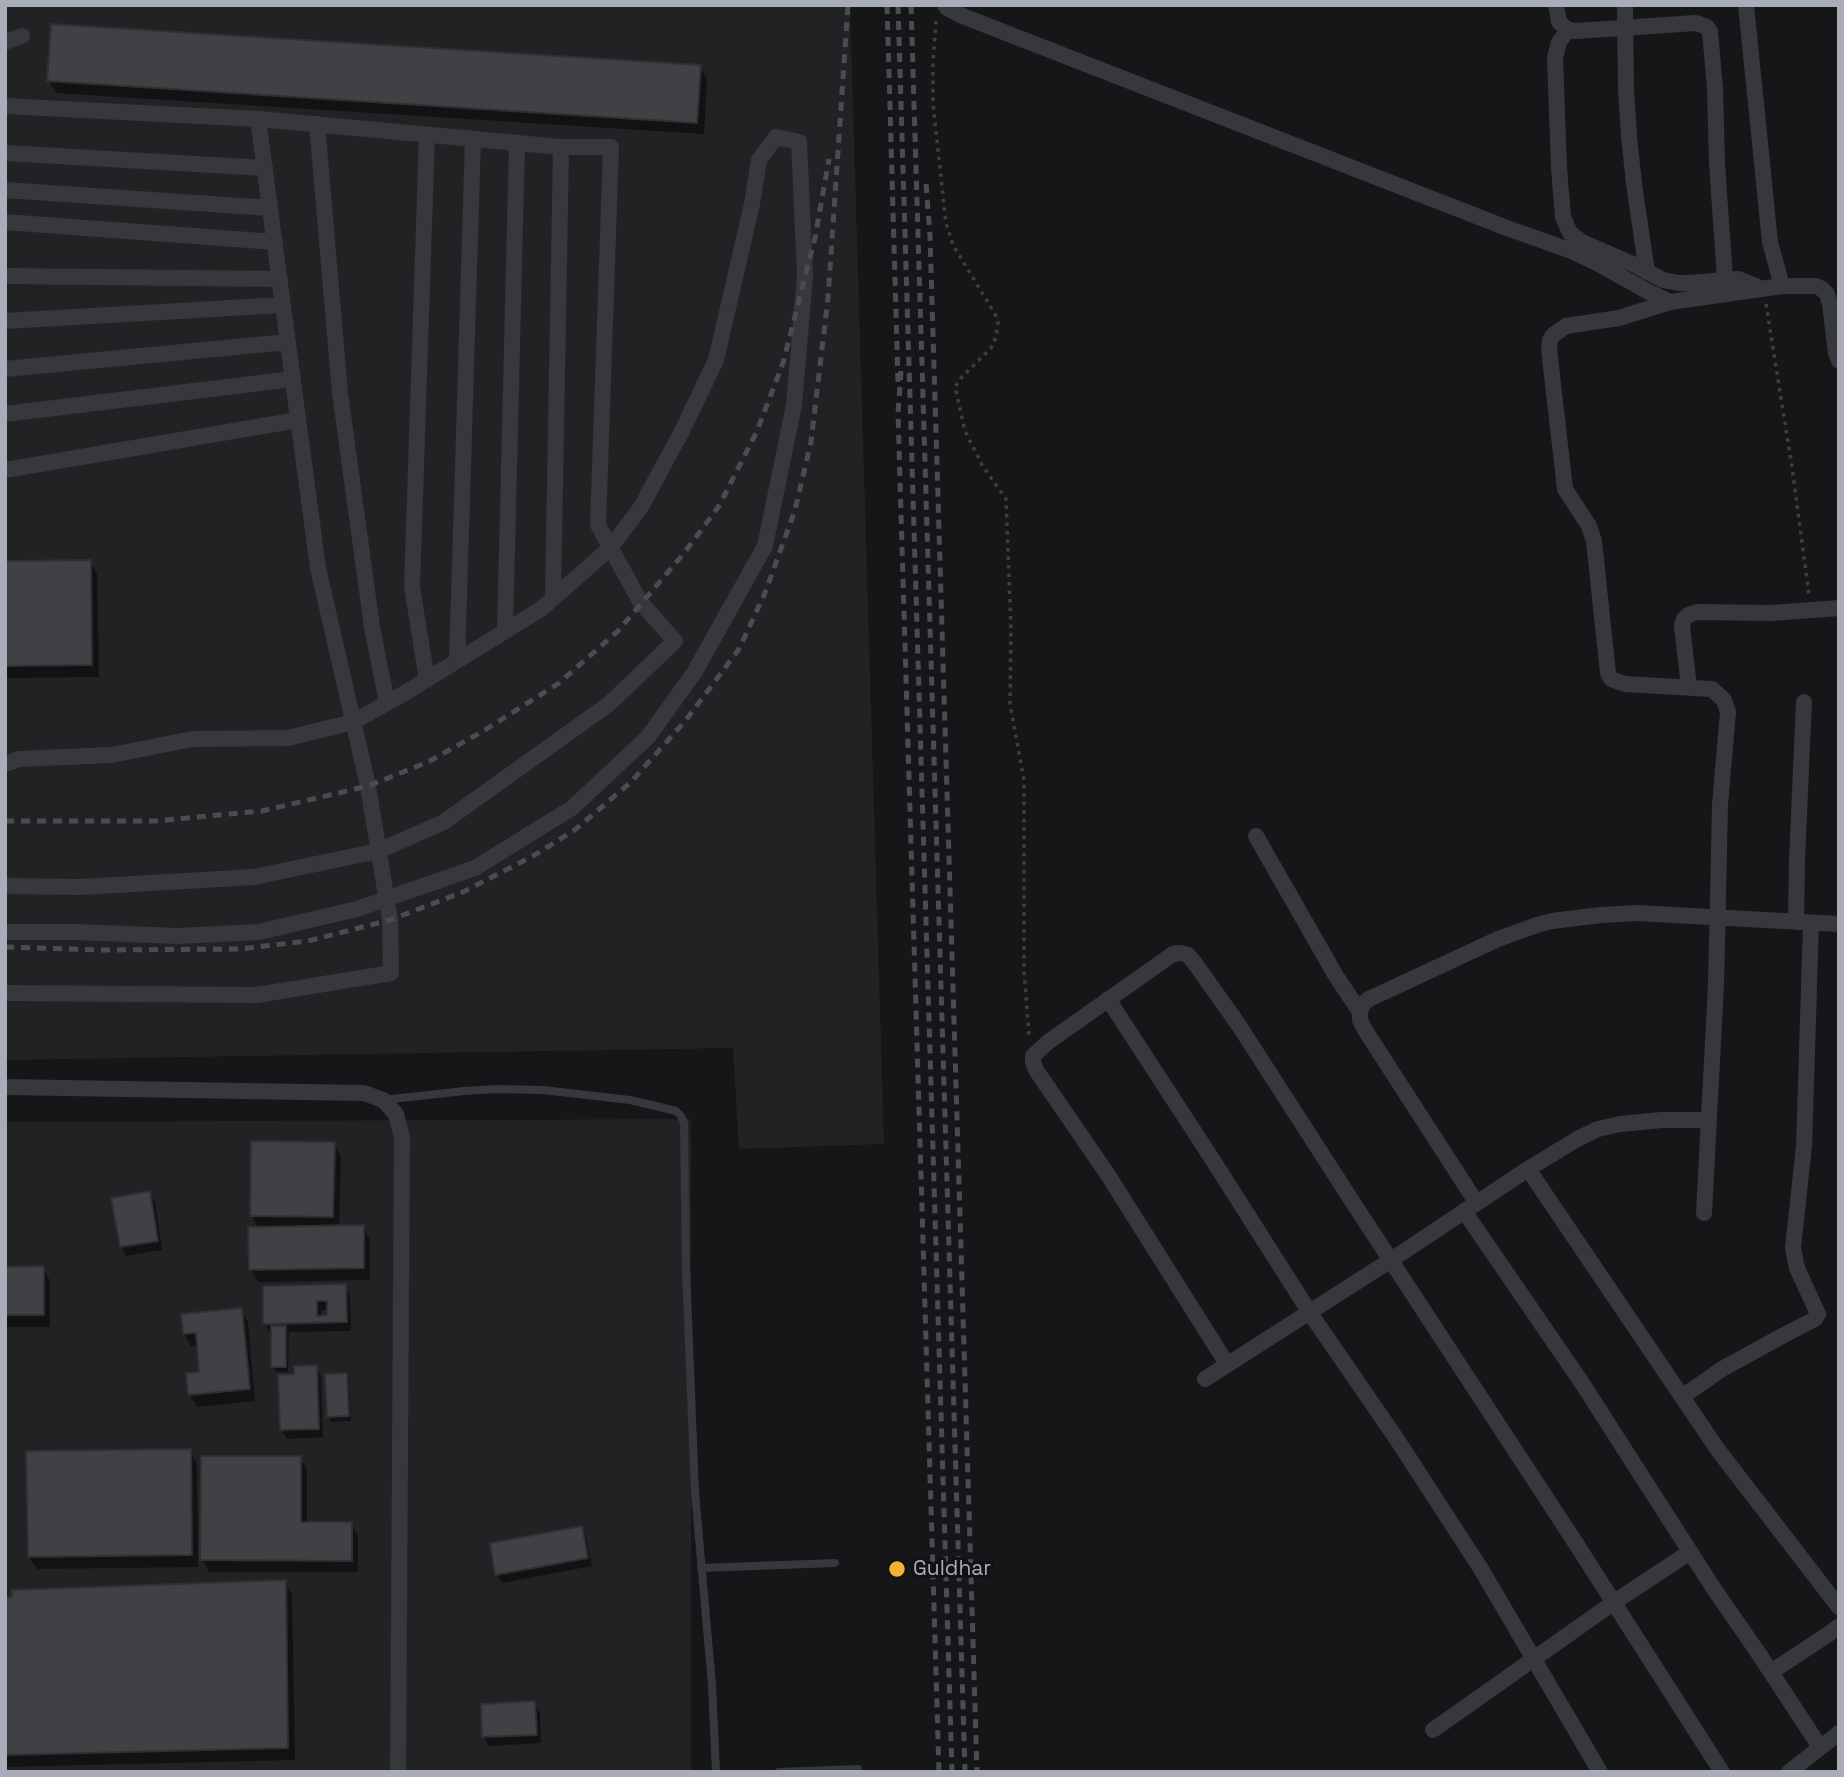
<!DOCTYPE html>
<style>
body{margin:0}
#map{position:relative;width:1844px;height:1777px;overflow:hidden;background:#161618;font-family:"Space Grotesk",sans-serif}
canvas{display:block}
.frame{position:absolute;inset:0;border:7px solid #a8adb8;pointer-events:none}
</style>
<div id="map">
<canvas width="1844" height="1777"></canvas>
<div class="frame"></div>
</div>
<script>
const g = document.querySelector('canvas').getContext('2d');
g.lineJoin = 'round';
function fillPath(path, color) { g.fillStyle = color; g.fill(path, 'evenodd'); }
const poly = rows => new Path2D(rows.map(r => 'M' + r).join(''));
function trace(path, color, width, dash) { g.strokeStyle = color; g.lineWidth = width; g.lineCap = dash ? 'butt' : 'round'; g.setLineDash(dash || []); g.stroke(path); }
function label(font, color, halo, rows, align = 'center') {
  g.font = font + ' "Space Grotesk",sans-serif'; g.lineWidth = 6; g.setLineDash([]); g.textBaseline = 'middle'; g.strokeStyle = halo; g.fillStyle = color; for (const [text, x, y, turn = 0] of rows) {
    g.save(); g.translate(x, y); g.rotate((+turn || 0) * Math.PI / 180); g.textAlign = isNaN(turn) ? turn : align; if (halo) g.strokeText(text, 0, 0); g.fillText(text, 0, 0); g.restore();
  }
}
const built = poly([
 [5,5,850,5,884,1144,739,1149,733,1048,5,1060],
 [691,1119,691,1772,5,1772,5,1122]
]);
const shadow = poly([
 [700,67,707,79,704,134,56,93,49,81],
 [90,562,97,574,99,677,5,678,5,563],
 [334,1144,341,1156,339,1227,363,1227,370,1239,370,1280,258,1282,251,1270,259,1229,252,1216],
 [149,1193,155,1202,162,1250,126,1256,121,1247],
 [5,1268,43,1268,50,1281,50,1327,5,1327],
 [345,1286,350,1295,351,1331,289,1332,288,1372,276,1372,273,1367,273,1332,270,1332,266,1325,323,1324,323,1321,265,1322],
 [321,1310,329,1310,329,1317,321,1317],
 [241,1310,248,1322,255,1401,197,1407,190,1395,201,1373,199,1345,191,1346,184,1334],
 [316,1367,321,1376,323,1437,287,1439,282,1430,296,1375],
 [346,1375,349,1381,351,1421,332,1422,329,1417],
 [190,1451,197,1463,198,1567,37,1569,29,1557],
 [300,1458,307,1470,307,1524,351,1524,358,1536,358,1572,209,1572,202,1560],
 [581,1528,586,1537,592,1566,502,1583,497,1574],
 [285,1582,292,1594,295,1760,5,1767,5,1600],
 [534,1703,540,1712,541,1743,489,1746,484,1737]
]);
const building = poly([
 [51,24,701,65,697,123,47,81,51,24],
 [91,560,92,665,5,666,5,561,91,560],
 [251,1141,335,1142,333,1217,250,1216,251,1141],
 [150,1191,158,1241,120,1247,111,1198,150,1191],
 [364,1225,364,1268,249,1270,248,1227,364,1225],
 [44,1266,44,1315,5,1315,5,1267,44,1266],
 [346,1284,347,1322,263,1324,263,1286,346,1284],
 [317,1301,327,1301,327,1315,317,1316,317,1301],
 [242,1308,250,1389,188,1395,186,1373,199,1372,196,1333,183,1334,181,1314,242,1308],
 [271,1326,286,1326,286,1367,271,1367,271,1326],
 [317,1365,319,1429,280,1430,278,1375,294,1374,294,1366,317,1365],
 [347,1373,349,1416,327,1417,325,1374,347,1373],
 [191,1449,192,1555,28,1557,26,1451,191,1449],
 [201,1456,301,1456,301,1522,352,1522,352,1561,200,1560,201,1456],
 [582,1526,588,1558,495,1575,490,1543,582,1526],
 [286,1580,288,1748,5,1755,5,1598,12,1597,11,1590,286,1580],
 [535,1701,537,1735,482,1737,481,1704,535,1701]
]);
const path = poly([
 [936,21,933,62,933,104,946,223,953,245,995,314,998,322,996,337,991,348,961,378,955,387,965,431,982,465,1006,499,1011,630,1010,704,1024,780,1024,970,1029,1036],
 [1766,304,1792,467,1809,595]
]);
const lane = poly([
 [383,1100,464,1091,496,1089,543,1090,630,1100,668,1109,676,1111,681,1116,684,1123,686,1270,695,1492,712,1685,716,1772],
 [701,1568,835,1563],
 [779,1772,858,1769]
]);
const street = poly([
 [945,5,947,8,960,15,1507,228,1569,250,1597,263,1647,291,1670,302,1782,286,1816,286,1822,289,1827,294,1830,304,1836,353,1839,361],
 [1556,5,1559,22,1568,30,1576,31,1696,23,1707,27,1710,32,1715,88,1717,163,1725,279],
 [1625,5,1626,89,1629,136,1634,184,1647,272],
 [1746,5,1770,242,1782,286],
 [1568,30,1559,42,1555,58,1559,168,1563,217,1570,233,1582,242,1633,264,1663,280,1679,283,1690,283,1738,279,1763,289],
 [5,42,22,36],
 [5,106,258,119,318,568,368,786,390,920,391,973,257,995,5,993],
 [258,119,561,147],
 [317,124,340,393,372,627,387,703],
 [5,153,265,168],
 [5,190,270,208],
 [5,222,275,242],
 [5,276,280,279],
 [1670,302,1619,318,1566,326,1553,335,1550,340,1549,349,1565,489,1589,526,1594,541,1608,673,1611,679,1625,684,1712,689,1724,700,1728,712,1720,805,1716,985,1704,1213],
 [5,321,283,305],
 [5,369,288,342],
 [5,414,293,379],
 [5,470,298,420],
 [505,631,517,143],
 [457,661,473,139],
 [427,680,412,587,427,135],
 [1689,687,1682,626,1684,619,1688,615,1697,612,1771,613,1839,608],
 [5,764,19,759,112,755,192,739,288,738,353,722,405,693,541,609,610,548,641,507,682,431,716,360,752,204,759,160,776,137,799,142,805,276,794,405,765,546,694,673,648,737,572,808,475,868,357,909,259,932,178,936,75,932,5,932],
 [1256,836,1336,976,1360,1012],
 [5,886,81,887,254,877,378,851,444,822,609,704,675,641,641,603,598,525,611,147,561,147,553,598],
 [1796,922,1797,859,1804,702],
 [1108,999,1216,1165,1310,1313,1398,1441,1481,1569,1600,1772],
 [5,1087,364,1093,383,1100,396,1114,402,1137,398,1772],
 [1528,1169,1718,1450,1839,1607],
 [1476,1202,1365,1030,1360,1020,1360,1012,1363,1004,1369,999,1498,939,1537,925,1552,921,1601,915,1637,913,1839,924],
 [1464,1211,1582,1383,1714,1589,1759,1654,1820,1747],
 [1227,1364,1108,1175,1036,1070,1033,1062,1033,1056,1048,1042,1173,954,1180,953,1188,955,1194,962,1238,1024,1350,1198,1575,1542,1722,1772],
 [1205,1379,1391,1260,1528,1169,1579,1138,1598,1129,1620,1124,1662,1120,1709,1120],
 [1682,1397,1722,1369,1784,1335,1815,1319,1818,1314,1797,1268,1793,1248,1804,1146,1811,923],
 [1771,1672,1830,1633,1839,1626],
 [1433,1730,1613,1603,1690,1552],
 [1789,1772,1839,1733]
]);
const rail = poly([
 [887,5,898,382],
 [898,5,952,1772],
 [911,5,965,1772],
 [926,184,930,236,977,1772],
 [901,371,898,413,939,1772],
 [5,821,154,821,262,811,368,786,428,762,485,730,559,683,618,631,685,552,719,506,757,431,783,363,815,238,829,159],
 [5,947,103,950,240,949,308,941,390,920,463,892,533,856,576,829,631,782,686,720,739,649,765,593,795,510,811,442,828,298,848,5]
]);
const markers = [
 [897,1569,9,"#f2b134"]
];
const poiNames = [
 ["Guldhar",913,1569]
];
fillPath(built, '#222225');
fillPath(shadow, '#0007');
fillPath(building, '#404145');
trace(building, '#303034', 2);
trace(path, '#3d3f44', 3.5, [3.5, 5]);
trace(lane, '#37383d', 8);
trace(street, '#37383d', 16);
trace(rail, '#4a4c52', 5, [9, 7]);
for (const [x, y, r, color] of markers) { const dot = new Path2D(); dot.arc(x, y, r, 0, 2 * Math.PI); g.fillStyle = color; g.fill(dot); trace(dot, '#111113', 2.5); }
label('21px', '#a8adb8', '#111113', poiNames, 'left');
</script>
